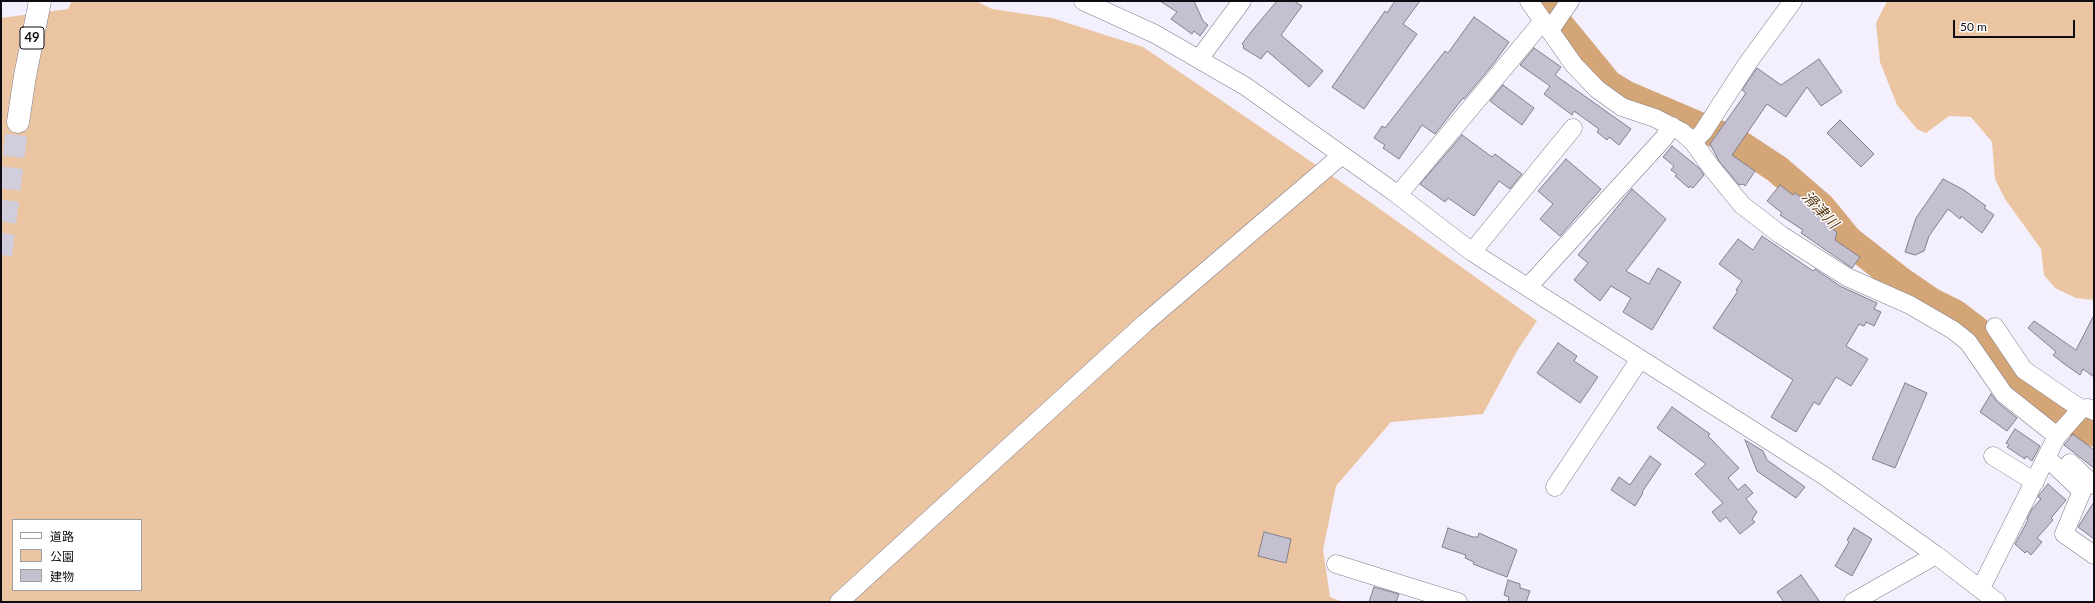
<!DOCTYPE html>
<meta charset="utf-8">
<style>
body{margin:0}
#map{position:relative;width:2095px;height:603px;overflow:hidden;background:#f3effd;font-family:Lato,"Noto Sans JP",sans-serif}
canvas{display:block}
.frame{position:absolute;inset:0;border:2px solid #0f0d13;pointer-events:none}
.legend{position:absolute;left:12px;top:519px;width:130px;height:72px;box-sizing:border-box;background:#fff;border:1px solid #9f9ea1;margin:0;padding:5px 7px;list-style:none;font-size:12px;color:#0f0d13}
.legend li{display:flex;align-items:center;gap:8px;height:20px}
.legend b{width:20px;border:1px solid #9f9ea1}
.scale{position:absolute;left:1953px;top:20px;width:122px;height:18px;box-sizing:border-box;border:2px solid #0f0d13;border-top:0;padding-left:5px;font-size:12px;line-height:14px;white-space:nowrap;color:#0f0d13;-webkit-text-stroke:3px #fff;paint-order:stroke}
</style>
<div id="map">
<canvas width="2095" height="603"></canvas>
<div class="frame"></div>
<ul class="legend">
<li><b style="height:5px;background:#fff"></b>道路</li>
<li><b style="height:11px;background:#ebc5a2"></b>公園</li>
<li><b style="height:11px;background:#c5c0d0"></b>建物</li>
</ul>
<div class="scale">50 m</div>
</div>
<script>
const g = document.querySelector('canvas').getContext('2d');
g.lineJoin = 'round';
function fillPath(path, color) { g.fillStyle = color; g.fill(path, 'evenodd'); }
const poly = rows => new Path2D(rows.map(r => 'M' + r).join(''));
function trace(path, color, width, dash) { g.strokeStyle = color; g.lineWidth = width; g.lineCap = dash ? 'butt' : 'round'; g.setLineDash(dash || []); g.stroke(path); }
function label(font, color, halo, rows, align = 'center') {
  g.font = font + ' Lato,"Noto Sans JP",sans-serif'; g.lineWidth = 3; g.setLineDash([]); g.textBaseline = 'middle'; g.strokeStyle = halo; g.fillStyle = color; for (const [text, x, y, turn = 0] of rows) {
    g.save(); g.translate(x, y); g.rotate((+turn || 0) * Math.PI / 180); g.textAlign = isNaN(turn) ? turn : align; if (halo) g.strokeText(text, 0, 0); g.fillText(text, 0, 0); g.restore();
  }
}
const green = poly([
 [72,1,976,1,992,9,1052,18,1143,47,1363,197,1537,321,1517,351,1483,414,1391,422,1336,486,1323,550,1330,597,1343,602,1,602,1,18,68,9],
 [13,520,141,520,141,590,13,590],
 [1887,1,2094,1,2094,300,2076,298,2055,288,2044,275,2041,249,2005,199,1995,179,1992,142,1971,117,1949,116,1926,133,1917,129,1897,105,1880,62,1876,23]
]);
const river = poly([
 [1540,1,1608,84,1626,95,1736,142,1777,169,1821,207,1848,240,1899,280,1931,302,1955,314,1976,330,2026,393,2039,404,2094,432]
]);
const building = poly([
 [1160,1,1194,1,1203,21,1208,25,1200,36,1194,31,1192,34,1171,19,1177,12,1160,1],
 [1277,1,1294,1,1302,6,1281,35,1323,71,1309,87,1267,51,1261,59,1243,48,1244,46,1242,44,1251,32,1277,1],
 [1395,1,1420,1,1403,24,1417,34,1364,109,1332,87,1385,11,1387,13,1395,1],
 [1474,17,1509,42,1494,63,1464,99,1463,98,1435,134,1422,125,1399,159,1383,148,1385,145,1374,138,1382,126,1385,128,1445,51,1448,53,1474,17],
 [1534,48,1561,67,1555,75,1631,129,1619,145,1609,137,1607,140,1597,132,1599,129,1574,111,1572,115,1544,94,1550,86,1520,65,1534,48],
 [1819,59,1842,92,1821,106,1807,87,1786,117,1767,104,1732,155,1755,171,1745,186,1743,184,1739,185,1719,161,1710,144,1746,93,1742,90,1757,68,1781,85,1819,59],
 [1503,85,1534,108,1522,125,1490,101,1503,85],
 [1840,120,1874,154,1861,167,1827,133,1840,120],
 [1462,135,1492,157,1495,154,1522,174,1510,189,1499,181,1474,216,1448,198,1445,202,1420,184,1462,135],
 [1672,146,1699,168,1704,175,1693,188,1690,186,1689,188,1675,176,1677,174,1671,170,1674,166,1663,157,1672,146],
 [1566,159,1601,189,1560,236,1540,219,1553,204,1538,191,1566,159],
 [1943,179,1964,190,1986,206,1984,208,1994,215,1982,233,1961,216,1960,219,1948,209,1929,236,1924,251,1915,255,1905,252,1916,218,1943,179],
 [1780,185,1793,195,1795,193,1810,203,1808,206,1815,211,1814,213,1829,224,1828,226,1837,232,1835,240,1860,257,1852,268,1801,233,1803,230,1780,215,1782,213,1767,201,1780,185],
 [1632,189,1666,219,1626,271,1649,284,1658,268,1681,282,1652,330,1623,312,1631,298,1611,286,1600,301,1574,280,1588,263,1578,255,1632,189],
 [1762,236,1813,271,1815,269,1840,286,1877,303,1874,309,1881,312,1874,326,1866,322,1864,326,1859,324,1846,346,1868,359,1851,386,1836,377,1819,405,1814,402,1796,432,1771,417,1793,380,1713,328,1738,291,1736,290,1742,281,1719,264,1738,239,1753,250,1762,236],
 [2094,315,2094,377,2083,369,2080,375,2063,363,2053,355,2056,352,2054,350,2028,328,2034,321,2076,350,2094,315],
 [1558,343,1577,356,1574,361,1598,377,1580,403,1537,373,1558,343],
 [1905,383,1927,393,1895,468,1872,459,1905,383],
 [1991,394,1997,402,2017,418,2007,431,1980,412,1991,394],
 [1672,407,1710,434,1708,436,1739,468,1728,478,1738,490,1745,484,1753,493,1746,499,1757,512,1752,519,1755,522,1740,534,1726,517,1720,522,1712,512,1723,503,1695,474,1706,464,1657,428,1672,407],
 [2015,429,2040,446,2032,461,2026,456,2025,459,2007,447,2009,445,2006,443,2015,429],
 [2073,434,2094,450,2094,468,2064,445,2073,434],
 [1745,440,1763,451,1767,460,1805,487,1796,498,1757,471,1745,440],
 [1650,456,1661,464,1642,492,1643,493,1635,506,1611,490,1619,477,1630,485,1650,456],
 [2048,484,2066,500,2051,518,2053,520,2037,538,2042,542,2031,555,2027,551,2025,553,2015,544,2028,520,2027,519,2032,509,2041,499,2038,497,2039,495,2048,484],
 [2094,502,2094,539,2078,527,2094,502],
 [1448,528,1473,537,1478,537,1479,533,1517,550,1507,577,1473,564,1474,562,1465,558,1466,555,1442,547,1448,528],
 [1854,528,1872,539,1852,576,1835,566,1849,542,1847,540,1854,528],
 [1264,532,1291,539,1286,563,1258,556,1264,532],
 [1801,575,1820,602,1784,602,1777,592,1801,575],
 [1508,580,1520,584,1520,588,1530,591,1526,602,1508,602,1509,597,1504,595,1508,580],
 [1374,587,1399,594,1396,602,1369,602,1374,587]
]);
const highwayTunnel = poly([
 [1,255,18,122]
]);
const minor = poly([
 [1083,1,1155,34,1245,86,1394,192,1472,252,1823,475,1936,555,1997,602],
 [1529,1,1574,65,1597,89,1622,107,1655,118,1682,132,1693,142,1711,167,1742,205,1781,235,1847,277,1910,305,1953,330,1968,342,2004,394,2057,436],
 [1550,30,1570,1],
 [1199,59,1242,1],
 [1693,142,1703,132,1747,64,1793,1],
 [1398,195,1543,21],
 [1472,252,1573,128],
 [1528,287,1663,139,1672,126],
 [1995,327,2024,370,2081,409],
 [1993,456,2035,482],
 [2047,458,2082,491,2064,534,2094,555],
 [2070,463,2094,485],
 [1555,487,1640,359],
 [1336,564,1458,602],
 [1981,588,2057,436,2081,409,2088,408,2094,411],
 [839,602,1145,323,1342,155],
 [1853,602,1936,555]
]);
const highway = poly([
 [18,122,25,76,40,1]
]);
const shields = [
 [32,38,24]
];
const shieldNames = [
 ["49",32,38]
];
const waterNames = [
 ["滑津川",1820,210,46]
];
fillPath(green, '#ebc5a2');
trace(river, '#d4a577', 29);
fillPath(building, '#c5c0d0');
trace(building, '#837e8d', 1);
trace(highwayTunnel, '#d1cdda', 22, [22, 11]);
trace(minor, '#807c8b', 19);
trace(highway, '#807c8b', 23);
trace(minor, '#fff', 18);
trace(highway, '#fff', 22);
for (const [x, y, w] of shields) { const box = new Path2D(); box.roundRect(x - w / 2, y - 11, w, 22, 3); g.fillStyle = '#fff'; g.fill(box); trace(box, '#0f0d13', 1); }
label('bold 13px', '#0f0d13', null, shieldNames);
label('italic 15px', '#5b3a17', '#fff', waterNames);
</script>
